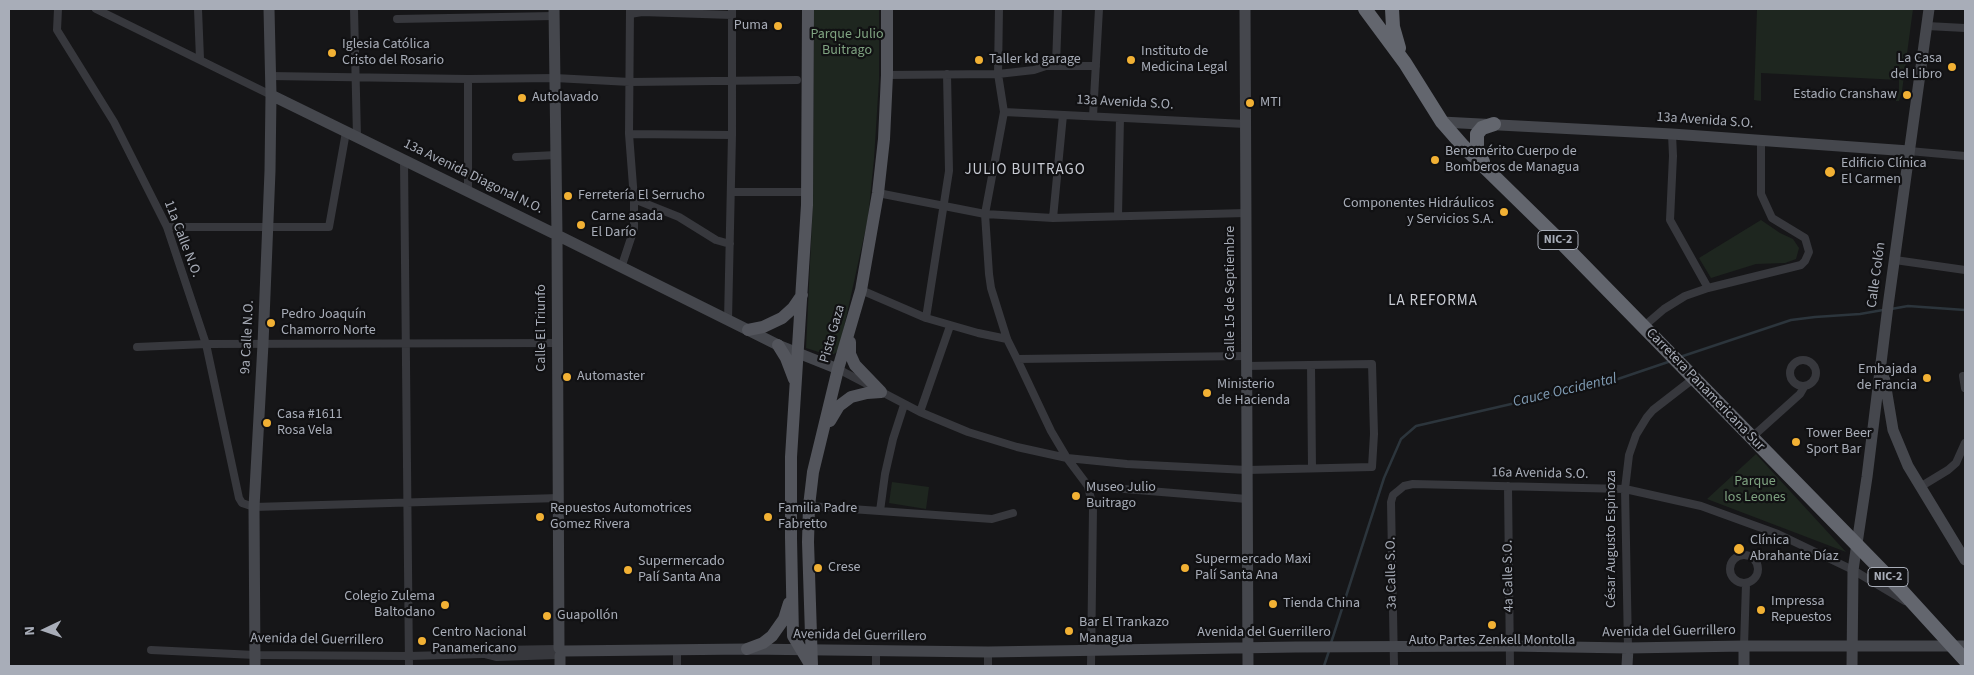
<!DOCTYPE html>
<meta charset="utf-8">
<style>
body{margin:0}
#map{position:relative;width:1974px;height:675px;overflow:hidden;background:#161618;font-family:"Source Sans 3",sans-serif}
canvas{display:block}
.frame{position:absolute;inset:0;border:10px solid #a8adb8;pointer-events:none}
.north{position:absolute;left:20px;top:605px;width:50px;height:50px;-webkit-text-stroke:4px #111113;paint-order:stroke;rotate:267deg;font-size:14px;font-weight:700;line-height:20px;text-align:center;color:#a8adb8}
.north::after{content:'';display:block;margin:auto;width:18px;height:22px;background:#a8adb8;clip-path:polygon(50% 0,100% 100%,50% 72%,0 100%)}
</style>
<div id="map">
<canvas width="1974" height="675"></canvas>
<div class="frame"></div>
<div class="north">N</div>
</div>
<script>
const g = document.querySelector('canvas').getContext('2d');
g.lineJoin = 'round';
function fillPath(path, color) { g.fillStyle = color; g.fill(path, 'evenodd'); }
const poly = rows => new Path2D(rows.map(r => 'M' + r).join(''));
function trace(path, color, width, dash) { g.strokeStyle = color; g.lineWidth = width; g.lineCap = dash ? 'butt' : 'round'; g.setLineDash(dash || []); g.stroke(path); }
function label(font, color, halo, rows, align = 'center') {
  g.font = font + ' "Source Sans 3",sans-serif'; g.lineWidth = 4.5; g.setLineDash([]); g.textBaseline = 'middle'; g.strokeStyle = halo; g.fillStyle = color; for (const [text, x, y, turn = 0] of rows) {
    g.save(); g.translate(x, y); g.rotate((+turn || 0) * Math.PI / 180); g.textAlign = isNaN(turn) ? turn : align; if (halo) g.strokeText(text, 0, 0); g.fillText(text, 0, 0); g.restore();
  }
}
const green = poly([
 [814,9,879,9,879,80,874,159,868,218,839,350,834,354,828,355,806,348,813,202],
 [1757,9,1913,9,1902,91,1899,101,1896,101,1896,92,1899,92,1899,80,1761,73,1761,101,1754,100],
 [1761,220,1780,233,1793,239,1799,248,1796,259,1785,263,1756,264,1711,278,1699,258],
 [1756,454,1846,552,1707,499],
 [892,482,929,487,926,509,889,503]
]);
const stream = poly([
 [1891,309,1908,306,1965,310],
 [1680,357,1791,320,1815,317,1860,314,1883,310],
 [1331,643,1384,478,1401,439,1416,426,1615,380,1671,361],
 [1324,666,1329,651]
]);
const street = poly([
 [58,9,57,30,114,122,167,227,206,344,239,498,242,503,254,507,559,498],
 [96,9,271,95],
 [198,9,200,59],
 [354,9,357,137],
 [999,9,998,74,1004,112,985,214,989,274,991,288,1007,339,1017,359,1051,431,1067,458,1088,486,1093,508,1091,666],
 [630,14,642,12,732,15],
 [397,19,553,16],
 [1927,26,1965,28],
 [1056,65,1058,9],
 [887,75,998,74,1034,70,1046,66,1096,66],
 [270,76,468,79,555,78,630,82,797,80],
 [1004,112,1245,124],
 [1093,116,1099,9],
 [629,134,732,135],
 [1672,134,1673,156,1670,220,1708,288],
 [1909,151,1965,156],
 [516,157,556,155],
 [404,160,409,666],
 [468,191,468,79],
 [731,192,807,192],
 [878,193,985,214,1053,218,1246,213],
 [634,199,679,217,716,240,730,244],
 [1118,216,1120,118],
 [1053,218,1063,115],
 [167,227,329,227,346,132],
 [1895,260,1965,270],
 [621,268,634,229,634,199,629,134,630,9],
 [861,290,926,318,978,333,1007,339],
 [926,318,949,171,947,74],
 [728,321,732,135,732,9],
 [1643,327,1664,309,1685,296,1708,288,1793,267,1801,265,1805,261,1809,252,1805,238,1772,218,1761,194,1761,140],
 [137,347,206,344,557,343],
 [1017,359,1246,356],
 '1790 373a13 13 0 1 1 26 0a13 13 0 1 1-26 0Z',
 [1311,365,1312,468],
 [838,369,920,412,968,432,1017,447,1067,458,1127,464,1247,470,1372,467,1374,434,1372,364,1246,366],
 [1963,376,1965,388],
 [920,412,950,326],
 [1751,438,1800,394,1804,387],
 [1088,486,1247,499],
 [1508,486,1510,666],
 [1920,487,1948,470,1956,463,1965,443],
 [809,506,992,519,1013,513],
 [880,511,885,474,893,439,904,405],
 '1730 569a14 14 0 1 1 28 0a14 14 0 1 1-28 0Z',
 [1744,646,1746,584],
 [1628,648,1625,489,1629,455,1636,435,1647,417,1653,410,1693,379],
 [151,650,255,655,409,656,483,654,497,650,557,649],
 [677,650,677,666],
 [485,654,497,657,557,655],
 [876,666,876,651],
 [988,666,988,652],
 [1394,666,1391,502,1393,495,1398,491,1404,486,1413,484,1625,489,1701,506,1778,534,1853,570,1905,601]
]);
const secondary = poly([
 [554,9,557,235,559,648],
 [1245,9,1248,666],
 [271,95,557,235,748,330,778,345,838,369],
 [1442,122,1672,134,1909,151],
 [1884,376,1893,430,1908,466,1965,560],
 [1744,646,1744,666],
 [564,651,747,649,988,652,1296,647,1510,646,1628,648,1744,646,1965,646],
 [560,656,560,666],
 [255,666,254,507,263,344,270,171,271,95,269,9],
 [1627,666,1628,648],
 [1852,666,1853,570,1867,477,1888,306,1929,9]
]);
const primary = poly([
 [808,9,807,205,791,457,791,538,793,636,811,666],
 [748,330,763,327,782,318,793,308,802,295],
 [850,342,850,354,855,365,881,392],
 [778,345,786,358,794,379],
 [830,421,839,406,851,397,867,393,881,392],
 [747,649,763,643,772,636,784,619,789,603],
 [812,666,808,542,809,506,813,472,838,369,861,290,878,193,884,139,887,75,887,9]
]);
const highway = poly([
 [1365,9,1405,63,1442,122,1463,146,1553,234,1902,591,1965,660],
 [1392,9,1393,27,1399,48],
 [1483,162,1477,148,1477,134,1482,128,1494,124]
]);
const markers = [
 [778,26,5,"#f2b134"],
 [332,53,5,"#f2b134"],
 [979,60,5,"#f2b134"],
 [1131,60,5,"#f2b134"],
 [1952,67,5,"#f2b134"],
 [1907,95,5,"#f2b134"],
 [522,98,5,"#f2b134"],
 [1250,103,5,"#f2b134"],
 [1435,160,5,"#f2b134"],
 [1830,172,6,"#f2b134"],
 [568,196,5,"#f2b134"],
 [1504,212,5,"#f2b134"],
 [581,225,5,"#f2b134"],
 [271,323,5,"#f2b134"],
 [567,377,5,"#f2b134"],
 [1927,378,5,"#f2b134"],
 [1207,393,5,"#f2b134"],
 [267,423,5,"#f2b134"],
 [1796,442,5,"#f2b134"],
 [1076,496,5,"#f2b134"],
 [540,517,5,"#f2b134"],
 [768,517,5,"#f2b134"],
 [1739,549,6,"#f2b134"],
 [818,568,5,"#f2b134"],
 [1185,568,5,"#f2b134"],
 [628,570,5,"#f2b134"],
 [1273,604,5,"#f2b134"],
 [445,605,5,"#f2b134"],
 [1761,610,5,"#f2b134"],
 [547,616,5,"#f2b134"],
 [1492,625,5,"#f2b134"],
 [1069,631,5,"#f2b134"],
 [422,641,5,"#f2b134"]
];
const shields = [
 [1558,240,40],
 [1888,577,40]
];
const shieldNames = [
 ["NIC-2",1558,240],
 ["NIC-2",1888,577]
];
const poiNames = [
 ["Puma",768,26,"right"],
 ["Iglesia Católica",342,45],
 ["Cristo del Rosario",342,61],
 ["Instituto de",1141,52],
 ["Medicina Legal",1141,68],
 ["La Casa",1942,59,"right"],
 ["del Libro",1942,75,"right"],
 ["Taller kd garage",989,60],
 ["Estadio Cranshaw",1897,95,"right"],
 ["Autolavado",532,98],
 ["MTI",1260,103],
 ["Benemérito Cuerpo de",1445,152],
 ["Bomberos de Managua",1445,168],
 ["Edificio Clínica",1841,164],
 ["El Carmen",1841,180],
 ["Ferretería El Serrucho",578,196],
 ["Componentes Hidráulicos",1494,204,"right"],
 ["y Servicios S.A.",1494,220,"right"],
 ["Carne asada",591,217],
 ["El Darío",591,233],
 ["Pedro Joaquín",281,315],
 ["Chamorro Norte",281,331],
 ["Embajada",1917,370,"right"],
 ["de Francia",1917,386,"right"],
 ["Automaster",577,377],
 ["Ministerio",1217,385],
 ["de Hacienda",1217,401],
 ["Casa #1611",277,415],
 ["Rosa Vela",277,431],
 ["Tower Beer",1806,434],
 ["Sport Bar",1806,450],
 ["Museo Julio",1086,488],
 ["Buitrago",1086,504],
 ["Repuestos Automotrices",550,509],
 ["Gomez Rivera",550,525],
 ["Familia Padre",778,509],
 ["Fabretto",778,525],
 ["Clínica",1750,541],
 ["Abrahante Díaz",1750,557],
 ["Supermercado Maxi",1195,560],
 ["Palí Santa Ana",1195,576],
 ["Supermercado",638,562],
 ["Palí Santa Ana",638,578],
 ["Crese",828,568],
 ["Colegio Zulema",435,597,"right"],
 ["Baltodano",435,613,"right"],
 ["Impressa",1771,602],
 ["Repuestos",1771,618],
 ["Tienda China",1283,604],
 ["Guapollón",557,616],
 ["Bar El Trankazo",1079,623],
 ["Managua",1079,639],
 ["Centro Nacional",432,633],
 ["Panamericano",432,649],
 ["Auto Partes Zenkell Montolla",1492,641,"center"]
];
const parkNames = [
 ["Parque Julio",847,35],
 ["Buitrago",847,51],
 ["Parque",1755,482],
 ["los Leones",1755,498]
];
const streetNames = [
 ["13a Avenida S.O.",1125,103,3],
 ["13a Avenida S.O.",1705,121,4],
 ["13a Avenida Diagonal N.O.",473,177,26],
 ["11a Calle N.O.",182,239,69],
 ["Calle Colón",1877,275,-82],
 ["Calle 15 de Septiembre",1231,293,-90],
 ["Calle El Triunfo",542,328,-90],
 ["Pista Gaza",833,334,-74],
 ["9a Calle N.O.",248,337,-87],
 ["Carretera Panamericana Sur",1705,390,46],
 ["16a Avenida S.O.",1540,474,1],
 ["César Augusto Espinoza",1612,539,-90],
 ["3a Calle S.O.",1392,573,-91],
 ["4a Calle S.O.",1509,576,-91],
 ["Avenida del Guerrillero",1669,632,-1],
 ["Avenida del Guerrillero",1264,633],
 ["Avenida del Guerrillero",860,636,1],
 ["Avenida del Guerrillero",317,640,1]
];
const neighbourhoodNames = [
 ["JULIO BUITRAGO",1025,171],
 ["LA REFORMA",1433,302]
];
const waterNames = [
 ["Cauce Occidental",1565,391,-13]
];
fillPath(green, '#1e261f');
trace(stream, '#2c353c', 2.5);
trace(street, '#37383d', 8);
trace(secondary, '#45474d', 11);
trace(primary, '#53555c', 12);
trace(highway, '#63666e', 14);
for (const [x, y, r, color] of markers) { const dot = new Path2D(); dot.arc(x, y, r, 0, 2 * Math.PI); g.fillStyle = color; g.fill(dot); trace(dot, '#111113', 2); }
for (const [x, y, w] of shields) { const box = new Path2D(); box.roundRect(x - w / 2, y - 9.5, w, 19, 4); g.fillStyle = '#111113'; g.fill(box); trace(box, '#a8adb8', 1); }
label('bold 12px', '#a8adb8', null, shieldNames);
label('14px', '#a8adb8', '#111113', poiNames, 'left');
label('14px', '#7fa381', '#111113', parkNames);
label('14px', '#a8adb8', '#111113', streetNames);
g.letterSpacing = '1px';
label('15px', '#c9ccd4', '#111113', neighbourhoodNames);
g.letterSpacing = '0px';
label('italic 15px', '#7f9bb3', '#111113', waterNames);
</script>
